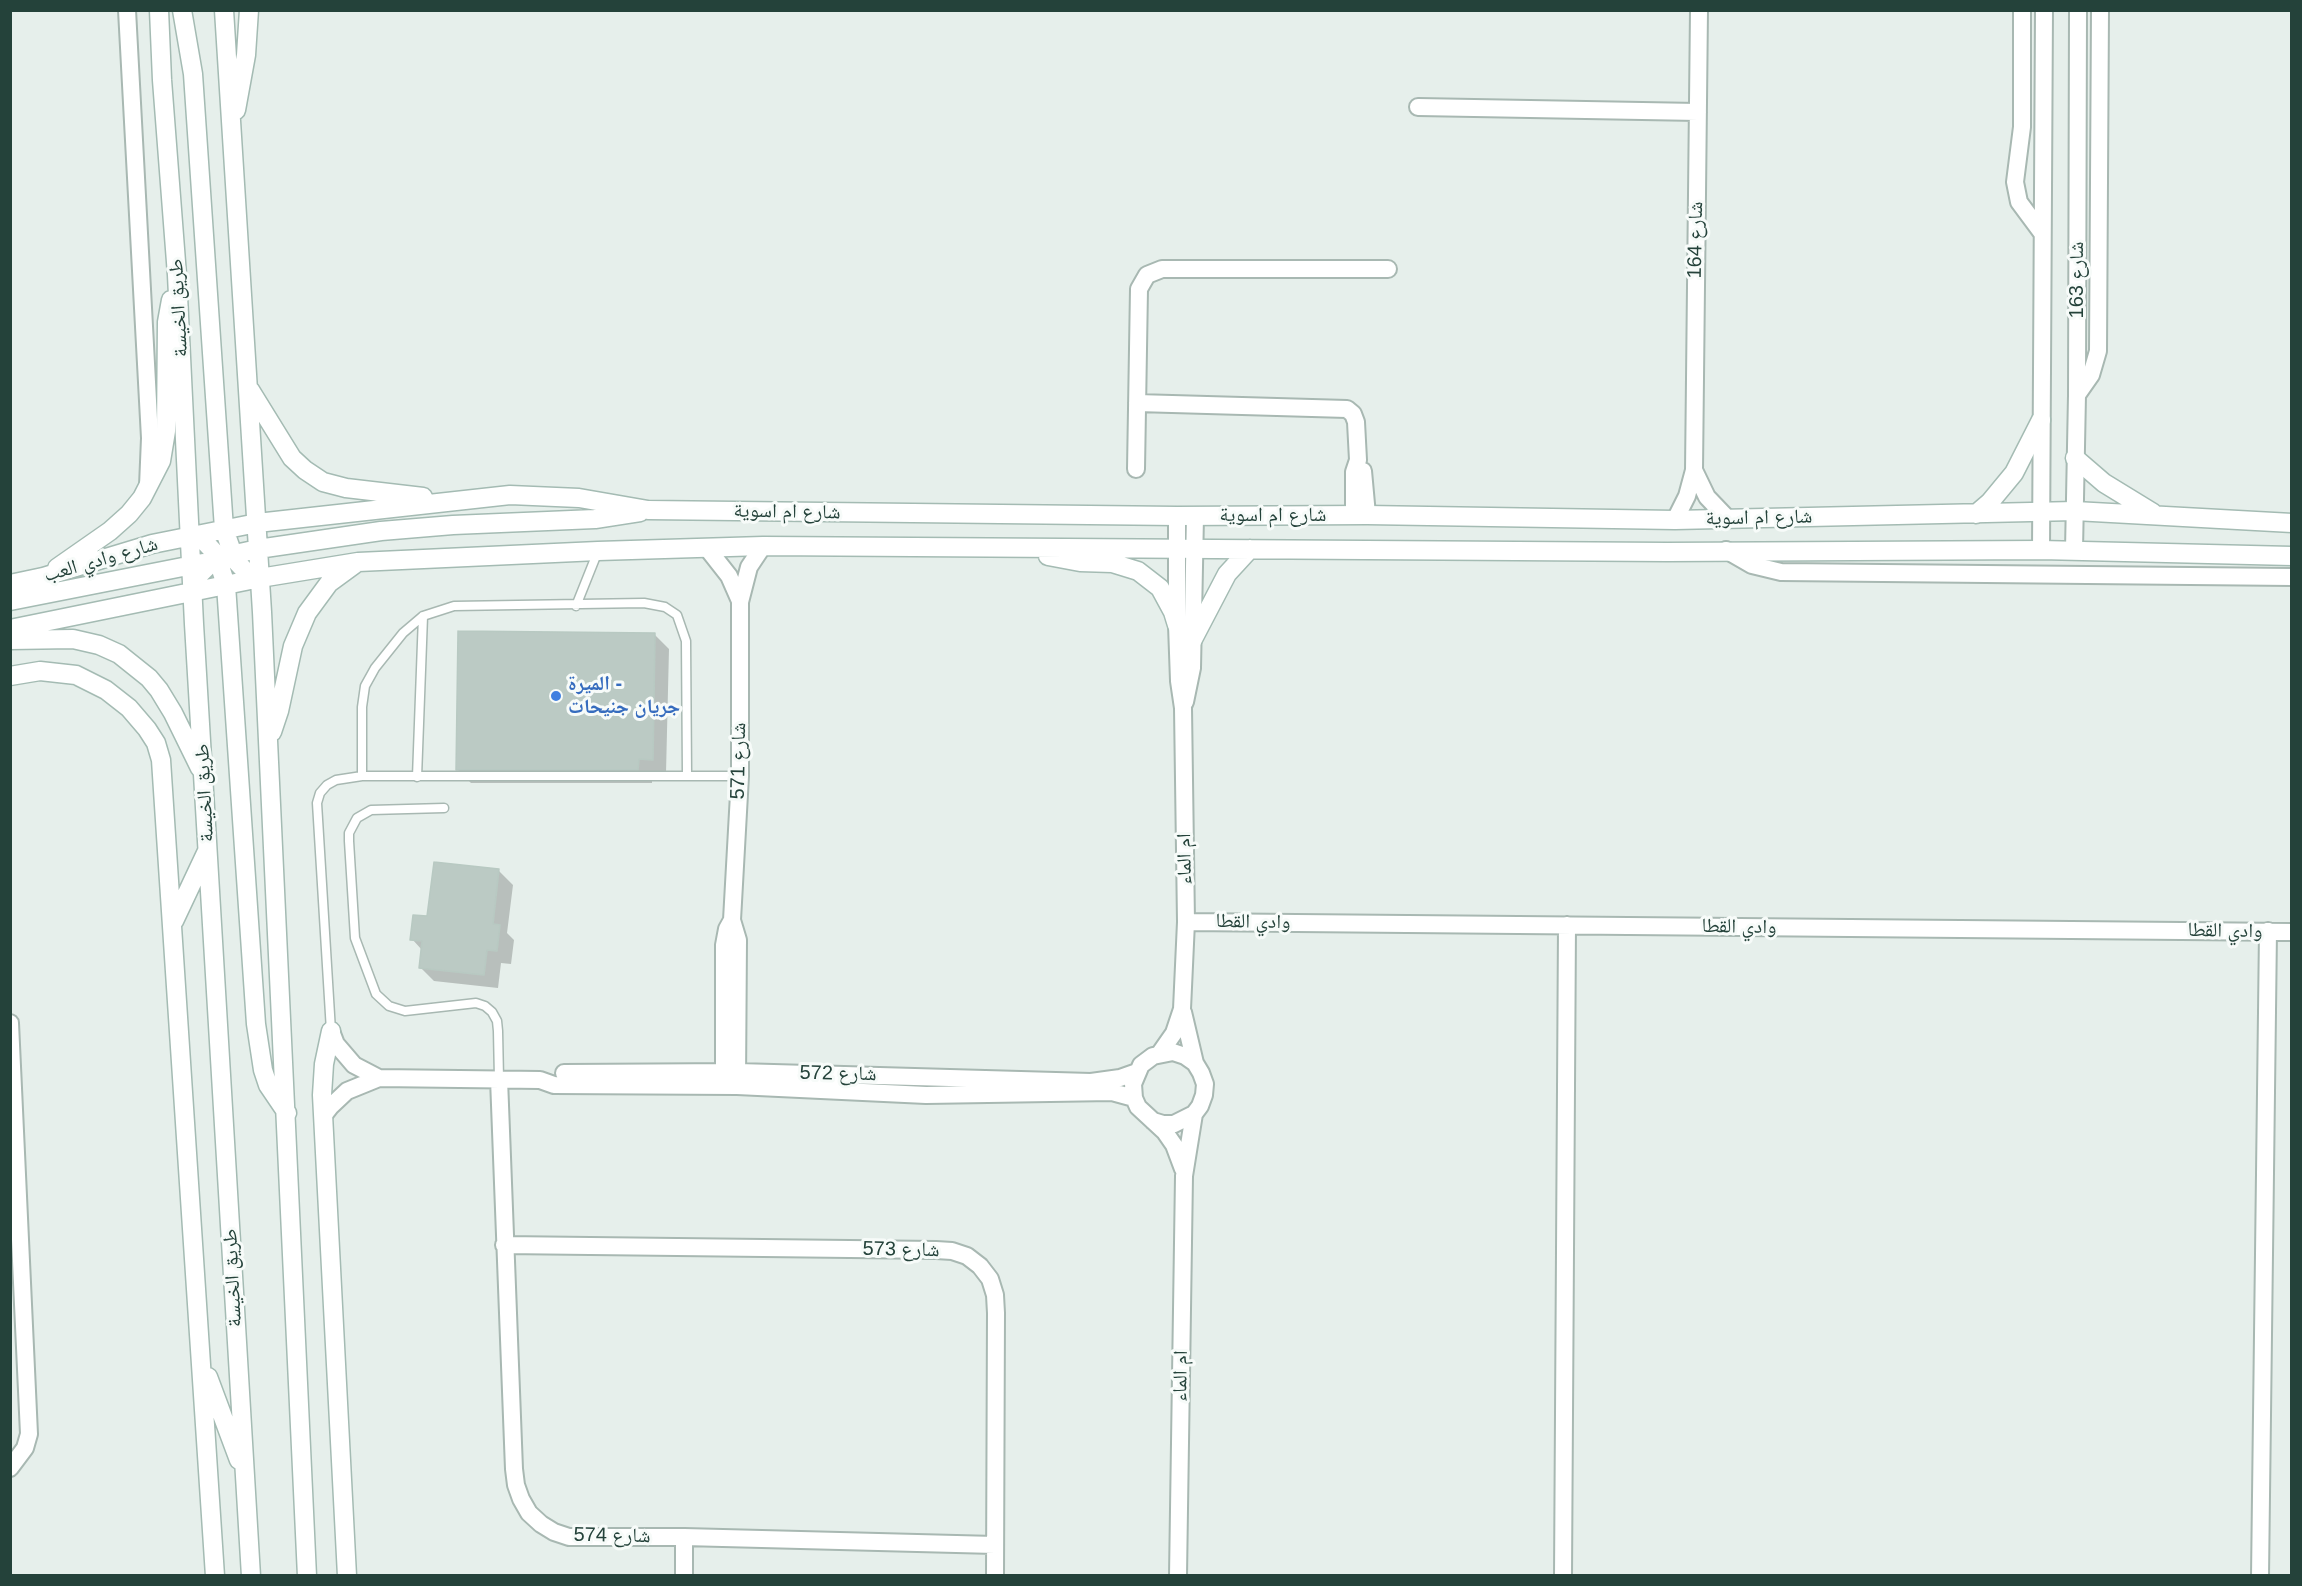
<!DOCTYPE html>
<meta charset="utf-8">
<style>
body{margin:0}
#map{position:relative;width:2302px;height:1586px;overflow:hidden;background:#e6efeb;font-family:Helvetica,sans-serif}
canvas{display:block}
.frame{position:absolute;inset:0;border:12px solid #24423a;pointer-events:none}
</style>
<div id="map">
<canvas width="2302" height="1586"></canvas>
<div class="frame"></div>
</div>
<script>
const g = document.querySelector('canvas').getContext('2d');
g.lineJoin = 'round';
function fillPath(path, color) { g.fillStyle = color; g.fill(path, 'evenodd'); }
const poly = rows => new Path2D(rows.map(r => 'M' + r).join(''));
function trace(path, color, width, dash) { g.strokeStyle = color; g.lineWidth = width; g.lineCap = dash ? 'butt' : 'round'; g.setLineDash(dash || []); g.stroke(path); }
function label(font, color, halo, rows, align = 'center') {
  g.font = font + ' Helvetica,"Noto Naskh Arabic",sans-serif'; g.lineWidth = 6; g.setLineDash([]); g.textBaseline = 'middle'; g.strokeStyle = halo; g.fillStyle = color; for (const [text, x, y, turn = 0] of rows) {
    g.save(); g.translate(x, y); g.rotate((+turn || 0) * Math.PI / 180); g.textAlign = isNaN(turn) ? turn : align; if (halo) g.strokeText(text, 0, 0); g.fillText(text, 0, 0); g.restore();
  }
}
const shadow = poly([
 [655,635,669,649,666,773,652,773,652,783,471,783,457,769],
 [499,871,513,885,507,933,514,940,511,964,501,963,498,988,434,981,420,967,422,950,412,939,429,918]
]);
const building = poly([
 [458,631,655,633,653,760,639,759,638,770,456,770,458,631],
 [434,862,499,869,493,924,500,925,497,951,487,950,484,975,419,968,422,941,410,940,413,915,427,916,434,862]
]);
const lane = poly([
 [576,606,598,551],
 [362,776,362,707,365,686,375,668,403,633,423,616,454,606,644,603,665,607,677,615,686,641,687,775],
 [417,777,423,616],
 [444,808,371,810,357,818,349,833,349,841,355,938,376,994,389,1006,405,1011,476,1003,485,1006,492,1012,497,1021,498,1031,499,1079],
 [331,1031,317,803,320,793,327,785,336,780,362,776,740,776]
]);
const street = poly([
 [127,10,150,438,148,486],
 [2022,10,2022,127,2015,182,2019,202,2042,233],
 [1418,107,1698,112],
 [2077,395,2091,375,2098,351,2100,10],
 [1137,403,1347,409,1353,414,1356,422,1358,460,1354,472,1354,515],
 [1136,469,1139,289,1147,275,1162,269,1388,269],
 [1694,470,1707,497,1728,519],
 [1363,471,1367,515],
 [1675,520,1687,496,1694,470,1699,10],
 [707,548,729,576,740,601],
 [1726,550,1752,565,1781,572,2292,577],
 [2041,550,2044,10],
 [2074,550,2077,395,2078,10],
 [1185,702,1192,668,1195,516],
 [732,920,738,940,737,1083],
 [1186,922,2292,932],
 [1183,1012,1195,1063],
 [10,1023,29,1434,25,1448,10,1468],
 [331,1031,336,1044,354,1065,379,1078],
 [1160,1053,1174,1033,1182,1009,1186,922,1183,708,1179,681,1177,625,1177,516],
 [564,1073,738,1072,1091,1082,1120,1078,1137,1072],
 [499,1079,514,1469,516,1485,521,1499,529,1513,541,1524,554,1532,569,1537,684,1537,995,1545],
 [724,1084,724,945,727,929,732,920,740,776,740,602,749,567,763,546],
 [323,1116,330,1107,347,1091,379,1078,540,1080,554,1085,737,1086,926,1095,1112,1092,1134,1098],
 [1153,1121,1163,1124,1174,1124,1194,1114,1200,1106,1204,1095,1205,1084,1201,1073,1195,1063,1185,1056,1173,1052,1153,1056,1141,1065,1133,1084,1134,1098,1138,1107,1165,1132,1174,1145,1183,1169],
 [504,1245,936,1250,952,1251,967,1256,980,1266,990,1279,995,1295,996,1313,995,1576],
 [684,1537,684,1576],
 [1178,1576,1184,1176,1194,1114],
 [1563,1576,1567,925],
 [2260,1576,2268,931]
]);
const secondary = poly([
 [159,10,162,80,177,275,194,624,251,1576],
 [182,10,193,74,224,529,235,560,248,574,260,578],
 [224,10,262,612,307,1576],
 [236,110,246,55,249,10],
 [250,390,292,458,305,470,323,482,346,488,423,497],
 [2075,458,2104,483,2153,513],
 [1976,514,1990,502,2014,473,2041,420],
 [191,536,204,541,216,554,226,585,256,1024,263,1070,268,1085,287,1113],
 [1048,556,1080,562,1112,563,1138,571,1160,588,1173,612,1177,625],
 [57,568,110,531,129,514,142,498,161,461,166,431,167,322,171,300],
 [10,584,43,577,152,544,257,523,510,495,579,498,648,510,1177,516,1367,515,1675,520,2075,511,2292,523],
 [193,591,197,577,208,566,235,554,258,549,381,531,453,525,595,519,640,512],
 [10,601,203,563],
 [10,629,260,578,358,562,598,551,763,546,1667,552,2041,550,2292,556],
 [10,640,73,639,99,645,119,654,149,678,159,690,173,713,200,768],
 [1192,641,1227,574,1250,549],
 [10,676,40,671,76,675,106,690,129,708,147,729,156,743,161,760,215,1576],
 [272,732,279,711,293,646,307,613,329,583,355,564],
 [174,921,207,851],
 [331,1031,324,1064,322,1095,347,1576],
 [208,1377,239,1460]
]);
const markers = [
 [556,696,6,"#3f7fe0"]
];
const streetNames = [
 ["شارع 164",1696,240,-89],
 ["شارع 163",2077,280,-90],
 ["طريق الخيسة",179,308,-93],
 ["شارع ام اسوية",787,512,1],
 ["شارع ام اسوية",1273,515],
 ["شارع ام اسوية",1759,518,-1],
 ["شارع وادي العب",101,560,-16],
 ["شارع 571",739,761,-89],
 ["طريق الخيسة",205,793,-93],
 ["ام الماء",1185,859,-91],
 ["وادي القطا",1253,922,1],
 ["وادي القطا",1739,927,1],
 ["وادي القطا",2225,931,1],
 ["شارع 572",838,1074,1],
 ["شارع 573",901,1250,1],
 ["طريق الخيسة",233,1278,-93],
 ["ام الماء",1181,1376,-89],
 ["شارع 574",612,1536,1]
];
const shopNames = [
 ["الميرة -",568,684],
 ["جريان جنيحات",568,707]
];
fillPath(shadow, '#0003');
fillPath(building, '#bbcac4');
trace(building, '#b8c9c2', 1.5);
trace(lane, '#a8b8b2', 11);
trace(street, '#a8b8b2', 20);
trace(secondary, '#a4bbb3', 21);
trace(lane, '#fff', 8);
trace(street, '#fff', 16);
trace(secondary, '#fff', 18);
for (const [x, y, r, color] of markers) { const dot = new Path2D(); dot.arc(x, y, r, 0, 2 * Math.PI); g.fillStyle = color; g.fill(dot); trace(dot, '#f7fbf9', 2); }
label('20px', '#24423a', '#f7fbf9', streetNames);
label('bold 20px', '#366cbe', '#f7fbf9', shopNames, 'left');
</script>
